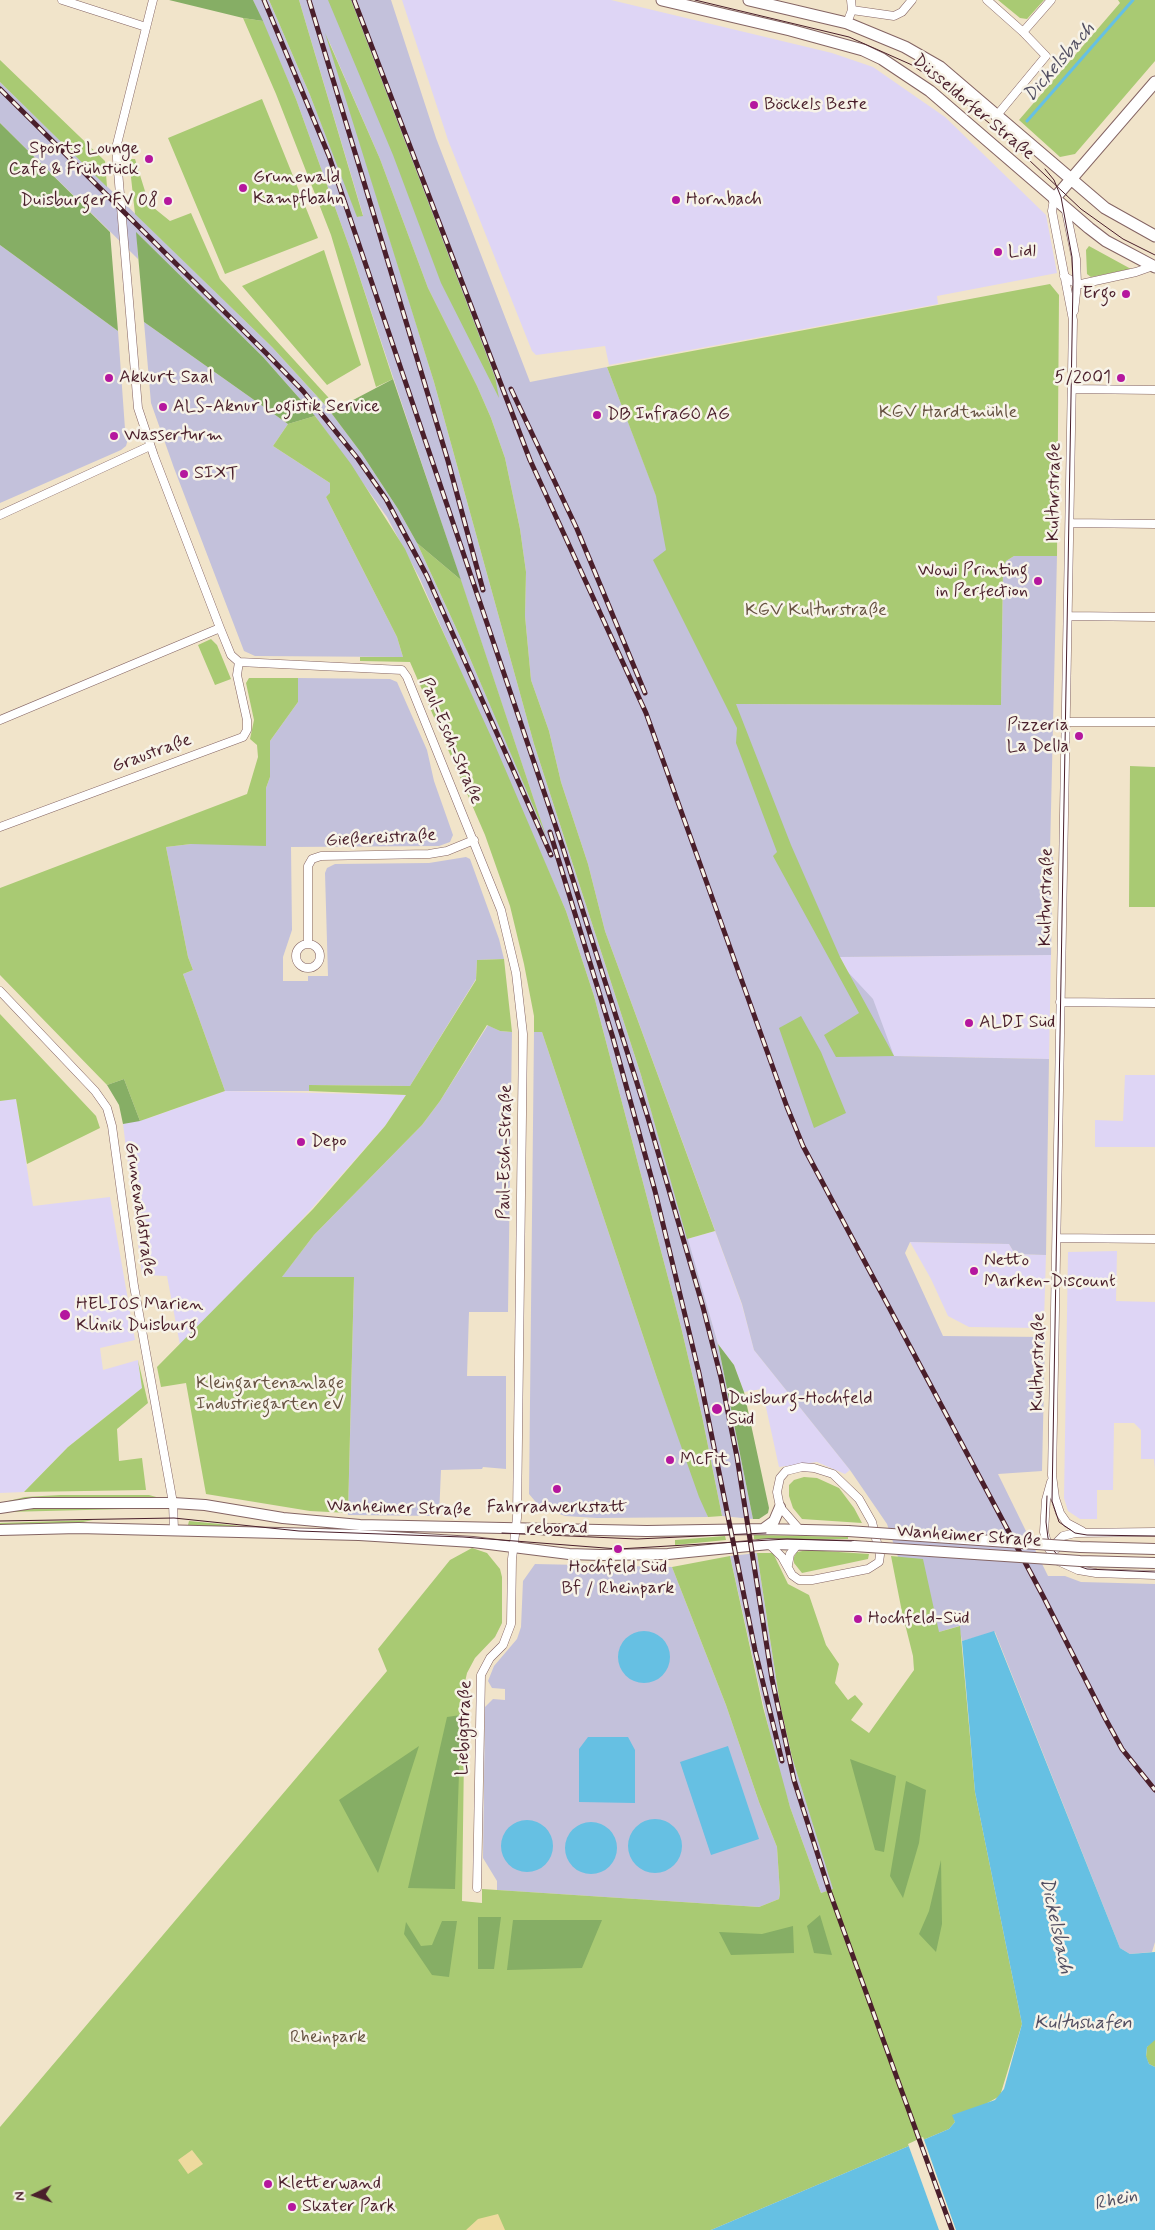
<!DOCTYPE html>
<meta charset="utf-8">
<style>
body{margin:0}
#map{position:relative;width:1155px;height:2230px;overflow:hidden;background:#f1e4ca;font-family:Mynerve,sans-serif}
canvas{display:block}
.north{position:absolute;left:10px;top:2170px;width:50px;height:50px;-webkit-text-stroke:4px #f7f3e8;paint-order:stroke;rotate:266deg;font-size:14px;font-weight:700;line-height:20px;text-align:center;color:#4a1f2b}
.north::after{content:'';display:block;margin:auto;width:18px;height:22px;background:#4a1f2b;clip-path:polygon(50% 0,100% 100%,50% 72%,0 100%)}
</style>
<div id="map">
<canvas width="1155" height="2230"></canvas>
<div class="north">N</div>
</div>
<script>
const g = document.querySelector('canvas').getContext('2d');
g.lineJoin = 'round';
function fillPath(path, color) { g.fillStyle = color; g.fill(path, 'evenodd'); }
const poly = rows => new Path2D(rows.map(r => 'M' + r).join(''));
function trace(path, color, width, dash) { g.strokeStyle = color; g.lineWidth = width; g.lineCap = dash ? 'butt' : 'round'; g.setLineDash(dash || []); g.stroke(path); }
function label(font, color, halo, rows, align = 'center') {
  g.font = font + ' Mynerve,sans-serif'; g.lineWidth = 5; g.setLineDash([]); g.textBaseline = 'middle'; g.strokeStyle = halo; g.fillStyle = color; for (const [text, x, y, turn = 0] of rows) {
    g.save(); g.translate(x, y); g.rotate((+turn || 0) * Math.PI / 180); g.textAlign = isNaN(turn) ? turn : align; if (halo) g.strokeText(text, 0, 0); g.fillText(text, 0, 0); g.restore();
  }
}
const built = poly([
 [402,0,611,0,832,53,873,67,945,117,1046,215,1057,273,937,296,938,304,609,365,605,346,536,355,532,351,448,140],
 [1051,955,1049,1059,894,1056,840,957],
 [1125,1075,1155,1075,1155,1147,1095,1147,1095,1120,1123,1121],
 [225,1091,406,1095,385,1126,289,1234,180,1345,167,1276,142,1275,123,1124,149,1118],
 [16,1098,33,1206,110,1197,135,1340,100,1348,103,1370,138,1360,142,1388,68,1447,24,1492,0,1493,0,1101],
 [715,1231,742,1305,754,1350,850,1470,845,1474,817,1462,779,1467,762,1389,744,1392,734,1365,718,1344,687,1239],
 [910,1242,1009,1244,1015,1254,1046,1255,1044,1321,1038,1328,969,1327,948,1316,931,1279],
 [1117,1251,1116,1301,1155,1302,1155,1469,1154,1459,1141,1459,1141,1430,1134,1423,1114,1423,1113,1490,1097,1490,1097,1519,1080,1519,1068,1511,1064,1498,1068,1252]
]);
const industrial = poly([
 [253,0,269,0,310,95,358,217,363,215,299,0,391,0,436,138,530,382,607,367,736,704,1001,705,1003,568,1006,561,1014,556,1057,556,1050,852,1050,857,1053,857,1051,955,840,957,846,970,873,999,894,1056,1049,1059,1046,1255,1015,1254,1009,1244,910,1242,905,1253,943,1336,1045,1337,1042,1471,998,1474,1048,1576,1065,1576,1081,1582,1155,1584,1155,1942,1152,1952,1130,1954,1120,1948,995,1632,962,1641,959,1626,939,1632,928,1638,940,1778,941,1840,936,1870,923,1909,910,1938,884,1976,849,2013,808,2042,779,2056,621,2121,509,2178,501,2183,500,2187,481,2199,479,2197,420,2230,406,2230,543,2149,582,2129,793,2039,843,2004,882,1963,911,1913,925,1872,931,1844,934,1792,919,1643,898,1557,887,1524,850,1470,754,1350,742,1304,605,931,588,864,561,782,549,731,531,680,525,616,526,572,520,529,505,458,491,418,477,386,428,288,380,159,328,39,434,382,534,744,641,1075,718,1344,753,1519,722,1516,702,1416,681,1327,594,996,566,911,420,579,387,517,315,416,263,357,137,233,138,259,0,123,0,82,272,347,326,406,362,454,398,509,417,543,469,656,543,827,354,260,296,99],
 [0,245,118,331,125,429,128,439,126,446,121,450,0,503],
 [144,322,288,424,273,446,330,483,330,494,326,497,397,637,403,657,255,656,244,651,174,468,151,403],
 [298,678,390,679,397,682,427,750,434,781,453,835,450,842,439,846,291,847,292,930,283,957,283,981,308,981,308,976,328,976,325,873,327,868,335,864,429,863,466,857,470,859,499,939,504,959,477,960,476,979,410,1086,309,1085,309,1091,225,1091,183,974,193,970,188,957,166,847,191,844,266,788,270,777,270,741,298,702],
 [488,1025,500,1031,512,1032,508,1312,469,1312,467,1376,506,1376,506,1469,483,1467,482,1469,441,1470,439,1516,348,1515,354,1277,281,1278,314,1235,422,1125,440,1101],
 [534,1032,542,1032,657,1378,708,1517,597,1518,565,1516,540,1507,529,1494],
 [757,1553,780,1704,792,1757,834,1889,821,1893,790,1807,776,1761,730,1556],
 [535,1564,672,1567,726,1705,759,1802,777,1847,780,1893,779,1899,759,1907,497,1890,497,1881,483,1858,485,1707,493,1699,505,1700,505,1689,492,1688,488,1681,494,1666,517,1639,521,1627,523,1581]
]);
const green = poly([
 [269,0,299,0,363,216,357,217,310,95],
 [328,0,351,0,495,377,499,398,441,283,393,155],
 [998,0,1044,0,1027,19,1020,18],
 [1118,0,1155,0,1155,61,1075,154,1060,157,1019,120,1120,3],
 [243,18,263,21,296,99,354,260,393,379,376,387,331,235,276,94],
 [325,33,380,159,428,288,477,386,491,418,505,458,520,529,526,572,525,616,531,680,549,731,561,782,588,864,605,931,715,1231,687,1239,641,1075,534,744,434,382],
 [0,60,105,161,107,187,0,82],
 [262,99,318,238,225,274,168,138],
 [129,159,135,159,149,204,170,221,191,213,220,279,338,408,326,406,272,347,135,214],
 [1089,246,1131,269,1091,277,1087,274,1086,250],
 [324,250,361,365,327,385,242,286],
 [1050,284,1059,295,1057,556,1014,556,1006,561,1003,568,1001,705,736,704,791,845,840,957,894,1056,836,1057,824,1035,859,1013,773,856,777,852,736,743,737,728,653,560,666,550,656,496,607,367],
 [315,416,351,464,405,549,494,743,566,911,594,996,681,1327,702,1416,722,1516,708,1517,699,1497,657,1378,542,1032,534,1032,534,1016,524,964,510,906,485,835,410,662,360,661,360,657,403,657,397,637,326,497,330,493,330,483,273,446,288,424],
 [417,543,461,580,546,836,469,656],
 [211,639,217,645,231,679,215,685,198,645],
 [249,678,298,678,298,702,270,741,270,777,266,788,266,846,191,844,166,847,188,957,193,970,183,974,225,1091,140,1121,124,1079,107,1085,0,975,0,888,247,794,258,757,257,745,250,739,254,720,246,683],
 [1130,766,1155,767,1155,907,1129,907],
 [504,959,512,1032,500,1031,487,1025,440,1101,422,1125,314,1235,282,1277,354,1277,348,1513,310,1511,206,1494,186,1383,161,1387,157,1367,313,1209,385,1126,406,1095,309,1091,309,1085,410,1086,476,980,477,960],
 [0,1014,96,1116,100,1128,27,1164,16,1099,0,1101],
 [801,1016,821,1052,846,1113,814,1128,779,1028],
 [138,1360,148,1403,117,1429,119,1461,142,1458,146,1490,24,1492,68,1447,142,1388],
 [804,1477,817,1478,839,1488,854,1508,862,1523,802,1519,793,1508,789,1496,789,1485,794,1480],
 [60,1495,149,1495,160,1498,33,1499,0,1503,25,1497],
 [42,1508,163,1507,165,1508,6,1512],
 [93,1520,73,1524,0,1526,0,1523],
 [189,1521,240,1526,240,1527,193,1526,188,1525],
 [754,1535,848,1537,848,1539,754,1539],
 [725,1536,726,1540,675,1545,675,1540],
 [472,1548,487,1553,500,1569,502,1577,502,1623,495,1637,475,1658,467,1673,465,1682,462,1901,482,1903,482,1889,759,1907,779,1899,780,1893,777,1847,759,1802,726,1705,672,1567,730,1556,763,1707,790,1807,821,1893,833,1889,792,1757,780,1704,757,1553,773,1553,788,1584,809,1595,826,1645,839,1664,835,1683,848,1700,855,1695,863,1704,851,1720,869,1733,914,1670,913,1656,902,1612,891,1556,923,1559,939,1632,960,1626,975,1792,1022,2024,1000,2096,982,2106,953,2115,955,2122,949,2129,711,2230,0,2230,0,2127,387,1671,378,1649,450,1560],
 [808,1550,869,1554,868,1559,802,1573,794,1563,794,1557,797,1552],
 [1152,2040,1155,2040,1155,2067,1149,2064,1146,2057,1147,2047]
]);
const forest = poly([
 [169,0,253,0,263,21,243,18],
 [0,123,110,232,118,331,0,245],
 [136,232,263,357,315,416,288,424,144,322],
 [393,379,461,580,417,543,398,509,362,454,326,406,338,408],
 [124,1079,140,1121,123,1124,119,1105,107,1085],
 [718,1344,734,1365,744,1392,769,1508,768,1513,759,1519,753,1519],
 [461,1715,455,1889,408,1888,447,1717],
 [419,1746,378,1873,339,1800],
 [850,1759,896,1776,884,1852,875,1850],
 [906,1781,926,1790,919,1843,903,1898,890,1876],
 [941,1860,942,1924,936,1952,919,1934,929,1911],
 [820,1915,832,1955,814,1953,807,1926],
 [478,1917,501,1917,494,1969,478,1969],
 [513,1920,602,1920,582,1968,507,1970],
 [442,1921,457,1921,449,1977,432,1975,404,1934,406,1922,421,1946,432,1945],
 [793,1926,794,1953,731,1955,719,1932,762,1934]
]);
const sand = poly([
 [192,2150,203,2164,188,2174,178,2160],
 [498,2214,505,2230,466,2230,478,2219]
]);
const water = poly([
 [994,1631,1120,1948,1130,1954,1155,1952,1155,2040,1147,2047,1146,2056,1149,2064,1155,2067,1155,2230,711,2230,949,2129,955,2122,952,2115,995,2100,1004,2089,1022,2024,975,1792,962,1641],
 '618 1657a26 26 0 1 1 52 0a26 26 0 1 1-52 0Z',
 [588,1737,628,1737,635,1750,635,1803,579,1802,579,1749],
 [728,1746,759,1839,711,1855,680,1762],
 '628 1846a27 27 0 1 1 54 0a27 27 0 1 1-54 0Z',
 '501 1846a26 26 0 1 1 52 0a26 26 0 1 1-52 0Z',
 '565 1848a26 26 0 1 1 52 0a26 26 0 1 1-52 0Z'
]);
const pier = poly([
 [923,2137,956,2230,939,2230,908,2144]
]);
const stream = poly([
 [1027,121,1133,0]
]);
const minor = poly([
 [62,0,146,27],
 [153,0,117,144,117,159,138,408,154,456,220,628,231,655,239,662,402,670,407,677,501,910,516,973,523,1034,517,1518,512,1559,511,1624,503,1645,490,1658,481,1675,477,1888],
 [987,0,1023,32,1046,56,998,114],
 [852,10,894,16,902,12,912,0],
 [847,23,852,10,851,0],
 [1023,32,1051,0],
 [1054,199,1052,211,1073,320,1052,1475,1055,1498,1060,1513,1067,1523,1082,1531],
 [1066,211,1076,259,1077,284,1074,311],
 [1064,276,1077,284,1081,284,1136,272,1153,266],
 [1072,389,1155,390],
 [0,515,150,446],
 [1070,523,1155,524],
 [1068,616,1155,617],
 [0,720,220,628],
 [1066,722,1155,722],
 [0,827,243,737,247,730,247,720,237,675,239,662],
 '296 956a12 12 0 1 1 24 0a12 12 0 1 1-24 0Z',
 [308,944,308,866,312,859,321,856,429,854,447,851,474,840],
 [0,991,95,1091,107,1108,112,1126,134,1286,173,1503,174,1530],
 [1060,1002,1155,1003],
 [1057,1238,1155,1239],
 [1051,1482,1046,1500,1044,1532,1049,1549,1058,1561,1078,1570,1096,1573,1155,1575],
 [769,1544,782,1557,792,1575,799,1580,812,1580,868,1569,879,1562,880,1555,872,1522,859,1499,833,1474,814,1468,802,1467,786,1471,780,1478,777,1492,780,1507,800,1530],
 [1056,1549,1057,1542,1063,1536,1075,1533,1155,1532],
 [788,1565,790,1554,798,1544]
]);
const tertiary = poly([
 [0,1508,33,1503,173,1503,205,1505,283,1518,360,1525,647,1531,763,1529,848,1531],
 [763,1529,774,1521,780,1507],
 [0,1530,78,1528,359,1535,473,1542,569,1554,600,1555,668,1554,769,1544,854,1546]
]);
const secondary = poly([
 [662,0,790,30,863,50,882,59,930,91,1089,228,1106,241,1155,267],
 [749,0,847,23,905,47,940,67,1105,208,1155,236],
 [1054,199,1155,82]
]);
const tram = poly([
 [695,0,849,37,912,65,947,89,994,127,1081,209,1123,239,1155,255],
 [1045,169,1054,180,1061,197,1072,257,1073,281,1052,1501,1059,1522,1075,1533,1087,1535,1155,1536],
 [1047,1496,1046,1522,1048,1538,1054,1551,1062,1560,1087,1569,1155,1572],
 [0,1521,174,1518,299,1531,463,1537,618,1549,787,1539,853,1541,1081,1557,1155,1559],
 [502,1533,637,1539,766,1533]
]);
const rail = poly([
 [264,0,329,156,563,848,648,1118,703,1307,721,1378,737,1457,772,1679,794,1780,829,1890,952,2230],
 [309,0,448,461,483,590],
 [354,0,530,460,646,713,787,1107,803,1146,1043,1596,1105,1718,1122,1749,1155,1790],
 [0,89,266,353,303,391,358,459,386,499,427,576,551,855],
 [511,389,577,529,645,693],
 [550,832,613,1038,655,1191,699,1373,755,1650,782,1761]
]);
const tertiaryBridge = poly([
 [848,1531,1080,1547,1155,1549],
 [854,1546,1080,1561,1155,1563]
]);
const markers = [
 [754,105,5,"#b5179e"],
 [149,159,5,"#b5179e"],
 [243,188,5,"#b5179e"],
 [676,200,5,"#b5179e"],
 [168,201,5,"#b5179e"],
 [998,252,5,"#b5179e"],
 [1126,294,5,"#b5179e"],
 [109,378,5,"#b5179e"],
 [1121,378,5,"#b5179e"],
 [163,407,5,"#b5179e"],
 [597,415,5,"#b5179e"],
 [114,436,5,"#b5179e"],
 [184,474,5,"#b5179e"],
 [1038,581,5,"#b5179e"],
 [1079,736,5,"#b5179e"],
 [969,1023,5,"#b5179e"],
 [301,1142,5,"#b5179e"],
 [974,1271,5,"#b5179e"],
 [65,1315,6,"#b5179e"],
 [717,1409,6,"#b5179e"],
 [670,1460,5,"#b5179e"],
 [557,1489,5,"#b5179e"],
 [618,1549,5,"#b5179e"],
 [858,1619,5,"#b5179e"],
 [268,2184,5,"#b5179e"],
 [292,2207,5,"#b5179e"]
];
const poiNames = [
 ["Böckels Beste",764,105],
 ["Sports Lounge",139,149,"right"],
 ["Cafe & Frühstück",139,170,"right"],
 ["Grunewald",253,178],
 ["Kampfbahn",253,199],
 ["Hornbach",686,200],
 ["Duisburger FV 08",158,201,"right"],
 ["Lidl",1008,252],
 ["Ergo",1116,294,"right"],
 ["Akkurt Saal",119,378],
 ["5/2001",1111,378,"right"],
 ["ALS-Aknur Logistik Service",173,407],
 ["DB InfraGO AG",607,415],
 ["Wasserturm",124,436],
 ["SIXT",194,474],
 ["Wowi Printing",1028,571,"right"],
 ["in Perfection",1028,592,"right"],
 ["Pizzeria",1069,726,"right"],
 ["La Della",1069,747,"right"],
 ["ALDI Süd",979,1023],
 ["Depo",311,1142],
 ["Netto",984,1261],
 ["Marken-Discount",984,1282],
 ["HELIOS Marien",76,1305],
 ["Klinik Duisburg",76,1326],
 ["Duisburg-Hochfeld",728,1399],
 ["Süd",728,1420],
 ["McFit",680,1460],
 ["Fahrradwerkstatt",557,1508,"center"],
 ["reborad",557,1529,"center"],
 ["Hochfeld Süd",618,1568,"center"],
 ["Bf / Rheinpark",618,1589,"center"],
 ["Hochfeld-Süd",868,1619],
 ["Kletterwand",278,2184],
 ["Skater Park",302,2207]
];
const streetNames = [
 ["Düsseldorfer Straße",973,108,40],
 ["Kulturstraße",1055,492,-89],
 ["Paul-Esch-Straße",450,741,67],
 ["Graustraße",152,754,-20],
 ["Gießereistraße",381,839,-3],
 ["Kulturstraße",1047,897,-89],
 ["Paul-Esch-Straße",506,1152,-89],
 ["Grunewaldstraße",139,1209,82],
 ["Kulturstraße",1039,1362,-89],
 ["Wanheimer Straße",399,1509,2],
 ["Wanheimer Straße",969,1537,4],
 ["Liebigstraße",465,1728,-88]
];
const parkNames = [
 ["KGV Hardtmühle",948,413],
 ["KGV Kulturstraße",816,611],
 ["Kleingartenanlage",270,1384],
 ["Industriegarten eV",270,1405],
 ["Rheinpark",328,2038]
];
const waterNames = [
 ["Dickelsbach",1060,63,-49],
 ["Dickelsbach",1055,1926,78],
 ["Kultushafen",1083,2024],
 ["Rhein",1116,2201,-13]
];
fillPath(built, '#ded5f5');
fillPath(industrial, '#c3c1db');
fillPath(green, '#a9ca73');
fillPath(forest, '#86ae65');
fillPath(sand, '#eeda9e');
fillPath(water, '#66c0e3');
fillPath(pier, '#f1e4ca');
trace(stream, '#66c0e3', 3);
trace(minor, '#846463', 9);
trace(tertiary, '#846463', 12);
trace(secondary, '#846463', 13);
trace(minor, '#fff', 8);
trace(tertiary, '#fff', 10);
trace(secondary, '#fff', 11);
trace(tram, '#4a1f2b', 1);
trace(rail, '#4a1f2b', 5);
trace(rail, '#f7f3e8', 3, [9]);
trace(tertiaryBridge, '#846463', 12, []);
trace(tertiaryBridge, '#fff', 10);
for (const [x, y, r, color] of markers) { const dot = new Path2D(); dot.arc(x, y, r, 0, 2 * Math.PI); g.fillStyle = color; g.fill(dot); trace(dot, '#f7f3e8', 2); }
label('18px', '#4a1f2b', '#f7f3e8', poiNames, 'left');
label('18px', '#4a1f2b', '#f7f3e8', streetNames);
label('18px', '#665241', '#f7f3e8', parkNames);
label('italic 19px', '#524f62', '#f7f3e8', waterNames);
</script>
